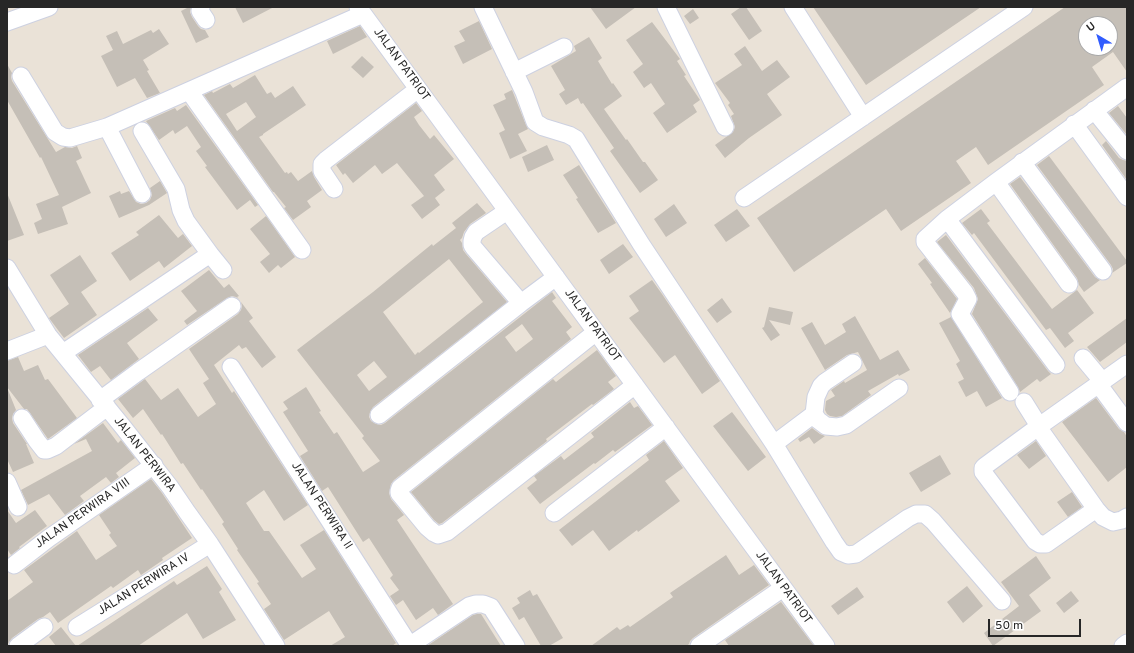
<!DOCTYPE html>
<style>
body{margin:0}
#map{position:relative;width:1134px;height:653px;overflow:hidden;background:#eae2d7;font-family:Overpass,sans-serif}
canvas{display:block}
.frame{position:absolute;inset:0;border:8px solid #272727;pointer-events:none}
.north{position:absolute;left:1078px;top:16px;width:40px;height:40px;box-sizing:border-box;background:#fff;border:1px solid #a9a9a9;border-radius:50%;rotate:322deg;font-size:11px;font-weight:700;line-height:16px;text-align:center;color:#272727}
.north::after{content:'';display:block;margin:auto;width:14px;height:18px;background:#315cfe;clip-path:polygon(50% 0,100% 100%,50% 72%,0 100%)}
.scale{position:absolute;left:988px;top:619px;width:93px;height:18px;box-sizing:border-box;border:2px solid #272727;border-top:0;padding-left:5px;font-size:12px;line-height:14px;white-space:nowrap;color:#272727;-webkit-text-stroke:3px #fff;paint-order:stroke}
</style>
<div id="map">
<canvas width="1134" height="653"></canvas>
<div class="frame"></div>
<div class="north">U</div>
<div class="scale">50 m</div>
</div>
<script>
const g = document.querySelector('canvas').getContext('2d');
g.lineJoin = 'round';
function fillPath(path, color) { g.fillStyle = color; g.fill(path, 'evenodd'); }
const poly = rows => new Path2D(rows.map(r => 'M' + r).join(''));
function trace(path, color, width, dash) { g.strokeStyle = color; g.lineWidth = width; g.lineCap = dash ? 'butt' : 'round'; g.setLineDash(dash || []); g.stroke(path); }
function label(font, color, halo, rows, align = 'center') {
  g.font = font + ' Overpass,sans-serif'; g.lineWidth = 3.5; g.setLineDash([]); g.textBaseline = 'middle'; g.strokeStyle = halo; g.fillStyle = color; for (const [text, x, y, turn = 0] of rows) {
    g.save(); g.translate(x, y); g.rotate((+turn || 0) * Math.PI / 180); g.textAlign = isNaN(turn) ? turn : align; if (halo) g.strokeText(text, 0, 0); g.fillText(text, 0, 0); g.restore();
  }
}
const building = poly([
 [189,7,191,7,190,12,192,17,198,26,201,29,205,30,209,37,196,43,181,11],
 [235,7,274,7,243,23],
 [590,7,636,7,606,29],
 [741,7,746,7,762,31,749,40,731,14],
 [813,7,981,7,866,85],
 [1065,7,1127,7,1127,72,1113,52,1092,67,1104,85,988,165,976,147,956,161,971,183,901,231,886,209,794,272,757,218],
 [1086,24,1110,24,1110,48,1086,48],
 [693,9,699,18,690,24,684,16],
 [479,21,492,49,463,64,454,46,465,41,459,31],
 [652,22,680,59,677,61,686,75,684,76,700,100,693,105,697,112,667,133,653,113,665,104,651,83,644,88,633,72,643,64,626,40],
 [360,26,367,37,333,54,327,41],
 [159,29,169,44,143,60,149,70,147,71,160,93,147,98,135,78,117,87,101,56,113,50,106,36,117,31,123,44,151,30,153,33],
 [589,37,602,58,598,61,612,84,613,83,622,96,604,109,626,140,627,139,643,162,645,162,658,180,640,193,610,151,614,148,583,103,581,104,578,98,566,105,559,94,565,90,551,66,576,51,574,46],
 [745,46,762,71,777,60,790,77,767,94,782,115,749,138,725,158,715,145,733,132,735,127,731,116,734,114,728,105,730,103,715,83,742,65,734,54],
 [362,56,374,67,363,78,351,67],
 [7,64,12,73,11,77,12,81,56,152,65,147,72,148,77,146,82,158,76,161,91,193,62,207,68,224,38,234,34,223,42,219,36,204,59,195,41,157,40,158,7,100],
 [255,75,267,94,271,92,275,98,293,86,306,105,263,134,263,135,259,137,285,173,287,172,288,174,291,172,298,181,312,171,314,177,322,190,307,201,311,207,293,220,284,208,286,207,274,192,273,192,204,95,212,91,213,93,230,84,233,88],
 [246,102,256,117,237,131,226,114],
 [512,90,526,125,528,129,518,134,527,151,510,159,499,133,505,130,493,105,506,99,504,94],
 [416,103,422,111,414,117,419,125,430,139,434,135,454,159,434,175,445,190,435,198,440,205,422,219,411,205,424,196,397,163,382,174,375,165,353,183,345,173,343,175,336,165],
 [186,105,258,205,255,207,250,200,237,210,205,167,207,166,196,151,201,147,187,126,175,134,173,130,159,140,146,121,175,108,177,111],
 [1118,106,1127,118,1127,135,1109,113],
 [1106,141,1119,158,1123,160,1127,161,1127,180,1102,145],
 [547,145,554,160,528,172,522,157],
 [1049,156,1127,261,1127,263,1112,273,1113,269,1111,265,1037,165],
 [579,165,616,223,598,233,576,199,578,198,563,175],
 [1020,177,1095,277,1100,280,1084,292,1079,285,1077,278,1010,184],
 [160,181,167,193,149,205,119,218,109,196,120,191,121,194,129,191,136,202,141,204,146,203,150,200,152,195,150,188],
 [7,193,24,235,7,241],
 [477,203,486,213,470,224,464,232,462,238,460,240,462,243,463,250,466,254,507,302,373,407,370,412,369,417,371,421,376,424,381,425,385,423,552,292,556,298,552,301,572,327,566,332,571,339,394,480,391,484,389,493,391,499,404,515,397,520,453,604,438,615,433,608,416,620,403,600,396,605,390,596,399,590,390,578,393,575,369,538,363,542,328,487,322,491,300,456,308,451,283,412,288,409,283,402,306,387,321,411,319,412,334,434,337,432,363,472,380,461,362,438,364,436,297,350,373,292,432,244,433,246,456,228,452,223],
 [449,259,483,302,419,353,418,352,415,355,383,312],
 [522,324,533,339,516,352,505,337],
 [374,361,387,377,369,391,357,375],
 [674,204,687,223,666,237,654,219],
 [737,209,750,226,726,242,714,225],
 [981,209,990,221,987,223,1052,309,1077,290,1094,313,1068,333,1074,341,1065,348,1050,328,1046,330,974,233,972,235,962,223],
 [159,215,178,238,183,234,192,246,164,268,159,261,130,281,111,253,139,235,136,232],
 [266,216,295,257,281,268,278,265,269,273,260,262,270,254,250,229],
 [946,235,1048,371,1051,374,1040,382,1037,379,1020,392,1018,387,972,314,978,299,974,288,937,242],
 [623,244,633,257,609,274,600,260],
 [80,255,97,281,81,292,97,315,64,338,49,318,69,304,50,275],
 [925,258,957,299,950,313,930,284,932,283,918,264],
 [209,270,224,288,229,284,239,296,237,297,239,299,236,297,232,296,227,298,187,325,184,321,197,311,181,291],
 [652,280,662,294,720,381,702,394,675,355,664,363,629,318,639,311,629,296],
 [722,298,732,312,717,323,707,310],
 [241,302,253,318,249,321,276,357,262,368,246,347,242,349,239,345,214,365,232,393,234,391,308,505,284,521,264,490,246,503,264,531,269,531,302,578,316,569,300,545,324,530,396,643,392,646,330,646,345,637,329,611,284,640,264,609,271,604,257,583,259,582,237,550,238,549,222,524,224,522,202,489,201,490,183,463,181,464,162,434,161,435,143,409,133,418,118,399,145,379,161,400,178,388,198,417,216,404,203,383,209,379,189,349,238,314,241,310,242,306],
 [769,307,793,312,790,325,769,320,780,335,771,341,762,328,764,327],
 [148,308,158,320,127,343,139,359,111,380,100,366,91,372,78,355],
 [855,316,880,360,898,350,910,370,899,376,898,374,868,391,871,395,842,416,836,417,830,416,827,414,825,410,826,401,835,396,831,390,844,381,845,383,867,370,858,352,847,355,825,370,801,328,812,322,825,345,846,332,842,324],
 [951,317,1002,398,986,407,977,391,966,397,958,382,964,379,956,364,960,361,939,323],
 [1127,318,1127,342,1100,362,1087,347],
 [597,350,616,376,608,382,614,389,593,405,592,404,567,423,546,439,547,441,442,523,439,524,434,520,411,492,553,379,556,382],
 [18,357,24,371,38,365,45,380,48,379,77,418,48,439,30,413,27,409,24,409,7,387,7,361],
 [7,390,8,390,16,410,13,414,12,418,13,423,27,444,26,444,34,463,13,472,7,459],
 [1096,398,1119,429,1124,432,1127,437,1127,467,1108,482,1062,422],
 [630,402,634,408,638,406,652,425,615,452,613,450,595,464,594,463,540,504,527,488,537,480,534,476,561,456,564,460,594,437,591,433],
 [732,412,766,457,748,471,713,426],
 [103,423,118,443,121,440,135,458,116,473,119,477,111,483,106,477,80,496,84,501,65,515,49,494,28,505,21,490,92,451,86,439,74,444],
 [812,428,820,434,825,436,814,444,809,437,800,442,798,439],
 [664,441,683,468,665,481,680,501,638,532,637,530,609,551,593,530,572,546,559,530,649,460,646,455],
 [1036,441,1046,456,1029,469,1017,455],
 [940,455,951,474,921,492,909,473],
 [151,479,162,493,192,538,162,558,163,560,141,575,138,570,113,588,111,586,58,623,50,612,43,617,38,619,12,638,7,645,7,601,33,582,24,570,77,531,96,560,117,546,109,535,111,533,99,515],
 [1072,492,1082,507,1068,517,1057,502],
 [7,510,16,523,35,510,47,526,19,547,20,548,11,555,7,549],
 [726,555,739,575,754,565,769,585,693,638,690,641,689,644,687,646,591,646,617,627,620,630,628,625,630,627,673,597,670,593],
 [1036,556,1051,578,1029,595,1041,611,993,646,984,633,1019,606,1001,582],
 [207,566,222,589,219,592,236,620,203,639,187,613,138,646,77,646,174,581,177,585],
 [967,586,983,606,963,623,947,602],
 [857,587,864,597,838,615,831,606],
 [530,590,533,596,537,594,563,638,549,646,541,646,524,617,519,620,512,608,520,603,517,598],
 [1071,591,1079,601,1064,613,1056,603],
 [781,602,814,646,729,646,725,640],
 [477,614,481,614,501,646,427,646,473,615],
 [61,627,76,646,56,646,49,637]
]);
const minor = poly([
 [201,7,200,11,206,20],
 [358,7,826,646],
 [483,7,524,92,535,122,543,127,569,135,576,139,579,144,641,244,774,444,834,542,841,552,848,555,856,554,908,518,916,514,925,514,933,521,1002,601],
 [666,7,725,127],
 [793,7,863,117],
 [7,22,49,7],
 [514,72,564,47],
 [21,76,55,132,63,137,70,138,107,127,363,14],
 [189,91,302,250],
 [1094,110,1127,151],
 [1074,124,1127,197],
 [107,127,142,194],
 [142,131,176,189,181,210,186,221,210,254],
 [1022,162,1103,271],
 [996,182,1069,284],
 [334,189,322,171,322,164,326,160,418,89],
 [744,198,1024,7],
 [507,211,476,232,473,237,472,241,472,245,474,248,521,303],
 [947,219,1056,365],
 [7,268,48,335,123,427,170,487,187,512,210,544,276,646],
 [596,332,400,488,399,491,399,493,427,527,434,533,438,535,447,532,635,385],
 [7,351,48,335],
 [63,353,210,254,223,270],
 [1083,358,1103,382],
 [1127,364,1038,427,1096,509,1103,517,1113,522,1122,520,1127,517],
 [231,367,410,646],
 [1099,385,1127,423],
 [1010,392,960,314,968,299,965,293,925,242,925,239,947,219,996,182,1127,87],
 [100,400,138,372,232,306],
 [1024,402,1039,426],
 [814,414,816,397,821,386,825,382,853,363],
 [379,415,521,303,556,277],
 [22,418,37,441,44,450,47,450,56,446,107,407],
 [1038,427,985,466,983,468,983,472,1035,541,1040,544,1046,544,1096,509],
 [774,444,814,414,818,420,826,426,837,427,846,425,899,388],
 [7,482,18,507],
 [554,513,666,427],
 [14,565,49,538,154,465],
 [77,627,210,544],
 [18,646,44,627],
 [409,646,469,606,476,604,483,604,491,607,516,646],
 [699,646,783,588],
 [1123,646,1127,643]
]);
const streetNames = [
 ["JALAN PATRIOT",401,65,54],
 ["JALAN PATRIOT",592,326,54],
 ["JALAN PERWIRA",144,455,52],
 ["JALAN PERWIRA II",321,506,57],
 ["JALAN PERWIRA VIII",83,514,-35],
 ["JALAN PERWIRA IV",144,585,-32],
 ["JALAN PATRIOT",783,588,54]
];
fillPath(building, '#c5bfb7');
trace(minor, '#cdd1e1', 19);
trace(minor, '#fff', 17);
label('12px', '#272727', '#fff', streetNames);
</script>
